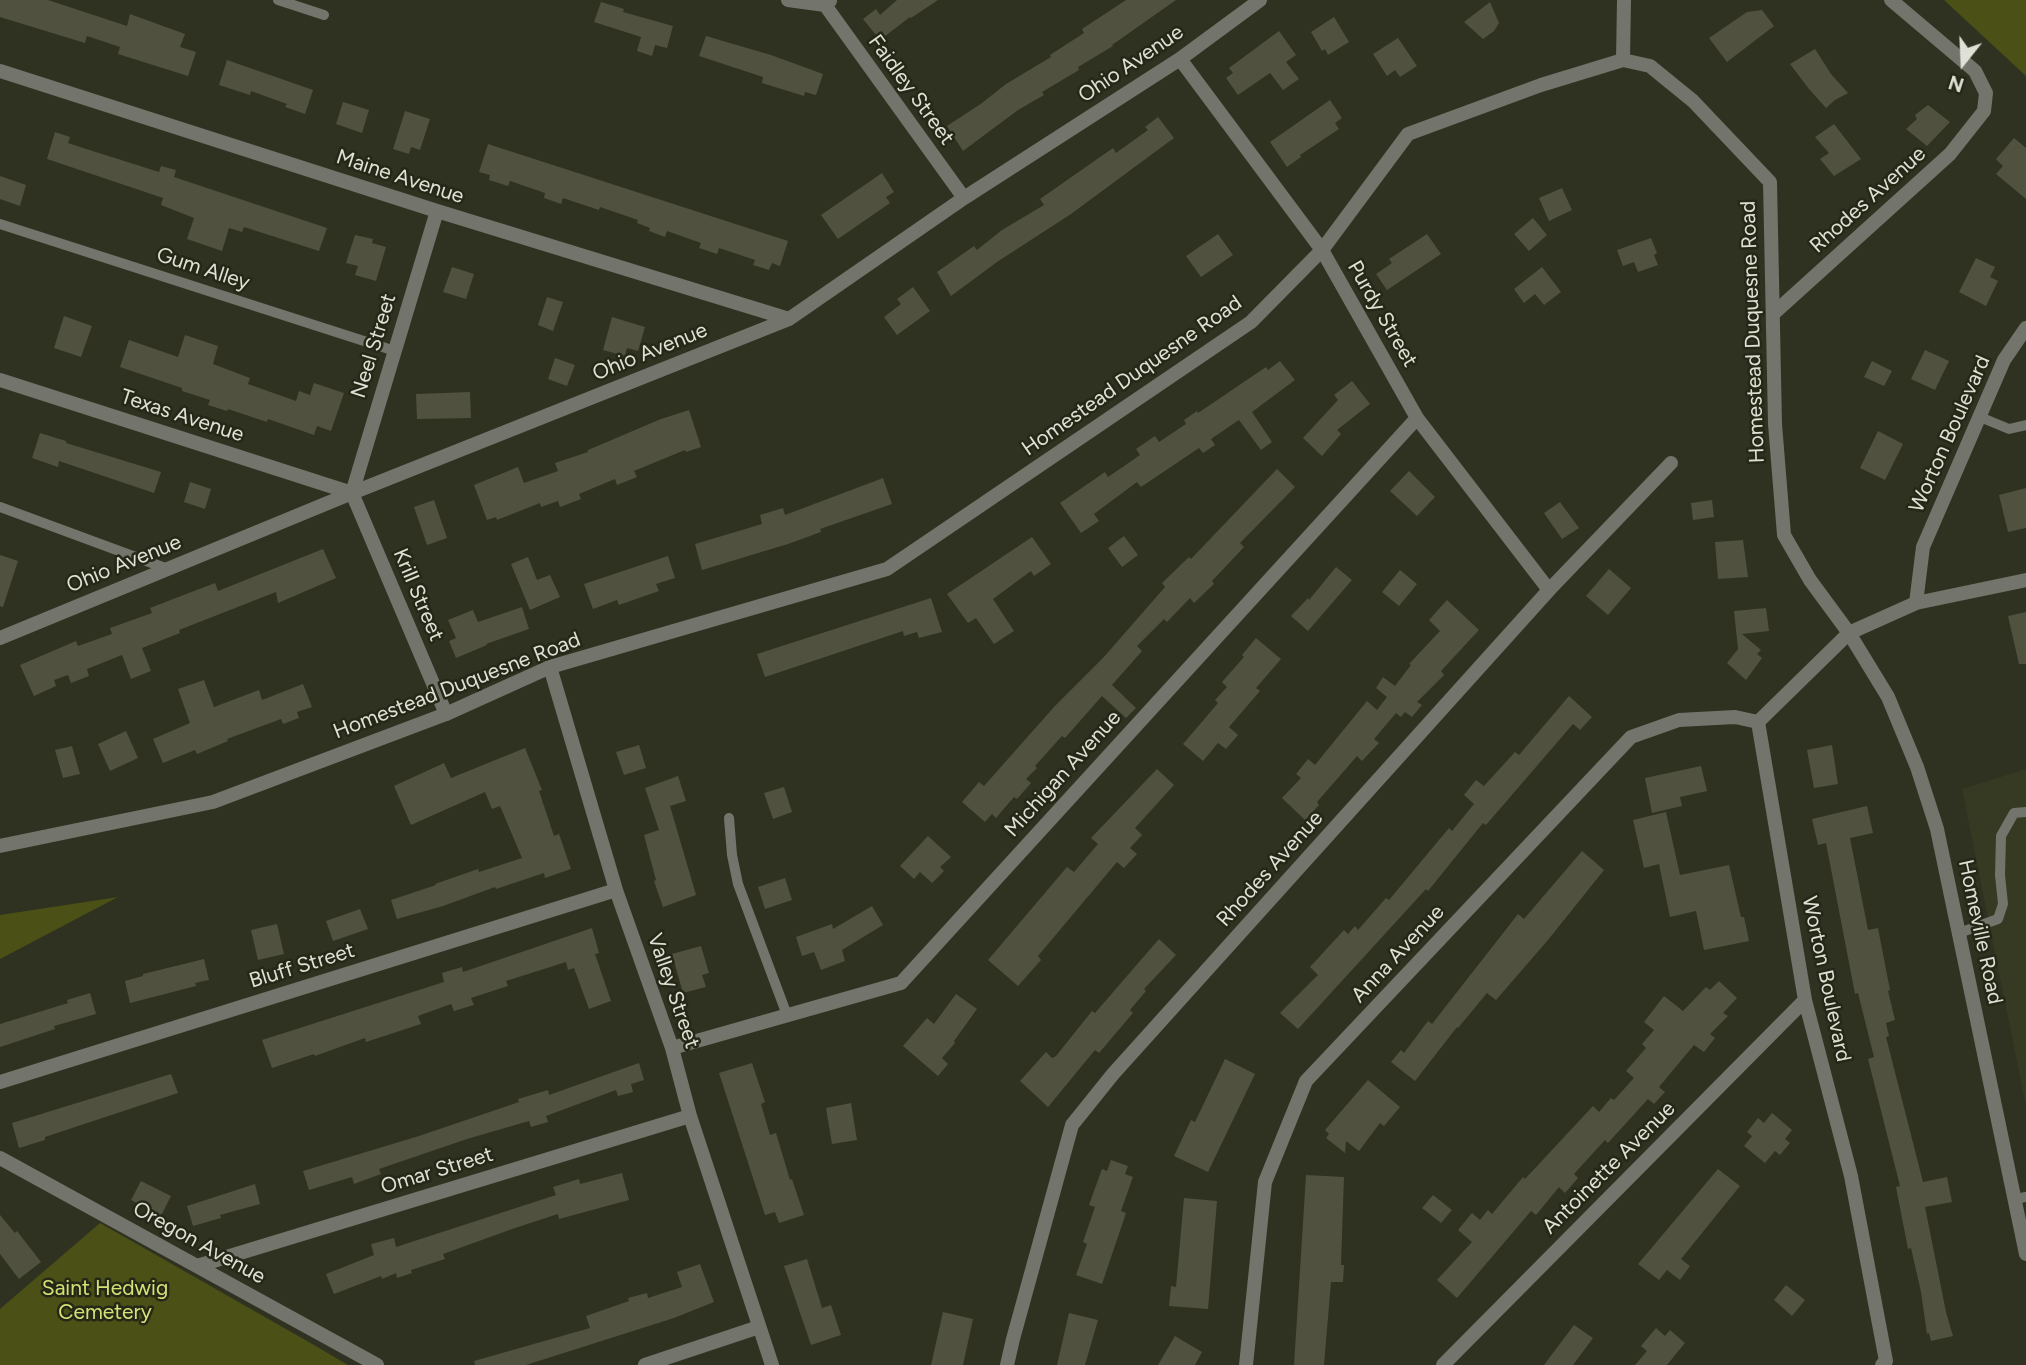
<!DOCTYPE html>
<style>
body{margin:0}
#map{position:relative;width:2026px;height:1365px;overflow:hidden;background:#2f3220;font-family:Figtree,sans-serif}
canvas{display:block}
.north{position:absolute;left:1928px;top:28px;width:70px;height:70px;-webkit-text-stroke:5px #252816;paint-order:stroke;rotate:198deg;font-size:19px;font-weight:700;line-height:28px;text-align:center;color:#dfe1d6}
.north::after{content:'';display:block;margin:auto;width:24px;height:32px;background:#dfe1d6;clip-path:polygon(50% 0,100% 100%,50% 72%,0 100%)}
</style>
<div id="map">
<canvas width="2026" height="1365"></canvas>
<div class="north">N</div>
</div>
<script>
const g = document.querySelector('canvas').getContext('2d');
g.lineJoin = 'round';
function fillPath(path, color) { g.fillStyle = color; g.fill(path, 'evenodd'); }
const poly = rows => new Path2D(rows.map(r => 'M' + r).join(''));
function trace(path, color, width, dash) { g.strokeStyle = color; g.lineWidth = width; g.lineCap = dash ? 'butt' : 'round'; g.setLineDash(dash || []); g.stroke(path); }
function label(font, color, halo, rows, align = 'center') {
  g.font = font + ' Figtree,sans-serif'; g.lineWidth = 5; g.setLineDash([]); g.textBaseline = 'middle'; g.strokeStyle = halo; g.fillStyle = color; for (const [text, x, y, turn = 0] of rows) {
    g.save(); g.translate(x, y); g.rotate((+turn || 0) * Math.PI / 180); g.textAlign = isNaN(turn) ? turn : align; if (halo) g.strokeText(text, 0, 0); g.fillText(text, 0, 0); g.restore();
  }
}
const built = poly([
 [2026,769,2026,1106,1962,789]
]);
const green = poly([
 [1944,0,2026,0,2026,76],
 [118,897,0,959,0,915],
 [100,1223,314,1345,348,1365,0,1365,0,1309]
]);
const building = poly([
 [0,0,48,0,127,26,130,14,185,34,180,47,196,52,188,76,118,54,120,47,87,36,85,43,0,17],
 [897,0,938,0,911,18,910,17,880,40,863,19,876,9,880,15],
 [1126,0,1176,0,1112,45,1113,46,1078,67,1079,70,1042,92,1044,95,1018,110,963,151,947,126,982,103,1006,84,1051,57,1050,55,1084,33,1082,29],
 [601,2,624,9,623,12,673,26,667,48,655,45,652,56,637,51,641,37,594,22],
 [1490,2,1499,23,1494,31,1483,39,1464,22],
 [1762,10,1774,26,1727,62,1709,38,1747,12],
 [1334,17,1349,42,1328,55,1325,49,1322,51,1311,32],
 [1279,31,1296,55,1286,62,1299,79,1283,90,1270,73,1238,95,1226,78,1233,73,1229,68],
 [706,36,771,55,823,74,816,95,805,92,804,96,762,83,763,77,699,56],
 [1398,38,1417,66,1400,77,1395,70,1387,76,1373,54],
 [1815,49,1831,74,1848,93,1835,100,1826,108,1809,89,1790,64],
 [227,60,313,90,305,114,285,107,287,104,251,91,250,95,219,85],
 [1330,100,1342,118,1335,123,1339,129,1300,155,1301,157,1287,167,1270,142],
 [343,102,369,110,362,133,336,124],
 [1928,105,1950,122,1927,146,1906,129,1917,119,1915,115],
 [405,111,430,119,420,150,411,147,409,154,393,149],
 [1158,117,1174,138,1071,214,997,262,951,296,937,272,974,246,977,250,1002,230,1044,205,1040,199,1113,148,1116,153,1148,130,1145,127],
 [1834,124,1861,159,1834,176,1820,159,1829,153,1815,137],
 [55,132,70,137,68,143,80,147,159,172,161,166,176,170,174,177,327,228,319,251,244,227,242,232,229,228,222,251,187,239,194,218,161,205,163,198,47,159],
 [2014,138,2026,148,2026,199,1996,174,2003,166,1996,159],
 [488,144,788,241,780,266,772,263,769,270,753,265,755,260,719,248,717,254,699,248,701,243,667,231,665,237,649,231,650,228,637,223,638,220,600,207,599,210,563,198,561,204,544,198,545,193,510,181,508,186,489,180,490,175,479,172],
 [882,173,894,192,886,197,890,203,838,239,821,215],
 [0,176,26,185,20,206,0,199],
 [1562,188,1572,210,1549,221,1539,198],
 [1533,218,1547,235,1529,251,1514,234],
 [1218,234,1233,255,1201,277,1186,256],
 [1427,234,1441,254,1387,290,1376,274,1392,263,1389,259],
 [355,235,373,239,372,243,386,247,376,281,355,275,358,266,346,263],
 [1651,238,1657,253,1654,255,1658,265,1638,272,1634,262,1623,266,1617,250],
 [1976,258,1995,267,1990,277,1998,281,1986,306,1959,292],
 [452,267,474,274,466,299,443,292],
 [1542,267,1561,292,1544,305,1535,294,1524,303,1514,289],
 [913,287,930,311,897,335,884,317,901,304,897,299],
 [547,297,563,302,553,331,538,325],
 [64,316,92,326,81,357,54,348],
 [612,317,645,327,638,351,627,348,625,356,603,350],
 [185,335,218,346,213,364,250,378,248,384,296,401,299,391,310,395,314,383,344,393,331,431,317,426,314,435,268,419,267,422,228,409,227,411,208,405,210,400,182,391,182,388,120,367,129,340,178,357],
 [1925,350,1949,361,1935,390,1911,379],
 [555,358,575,365,567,386,548,379],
 [1280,361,1295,380,1252,412,1272,442,1261,450,1239,420,1211,439,1215,445,1203,453,1199,448,1141,487,1137,482,1094,514,1099,521,1081,533,1060,503,1105,472,1108,477,1140,455,1136,449,1155,436,1159,442,1186,424,1184,420,1197,411,1198,413,1266,367,1268,370],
 [1872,361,1892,371,1884,386,1864,377],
 [1352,381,1370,404,1337,430,1341,434,1322,456,1303,438,1338,400,1334,395],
 [470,392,471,418,417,419,416,394],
 [689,410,701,447,686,452,685,450,634,471,637,477,617,485,615,479,579,494,581,499,560,507,558,501,541,507,540,503,497,520,496,517,487,520,474,485,518,467,524,483,558,471,555,463,588,452,588,450,661,419],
 [1878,431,1903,444,1885,480,1860,468],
 [40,433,66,441,66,443,161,472,154,493,59,461,58,467,32,458],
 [1277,469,1295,487,1240,543,1244,547,1212,581,1214,584,1194,603,1190,598,1167,622,1164,619,1137,646,1142,651,1112,685,1136,708,1126,718,1102,696,1065,738,1062,736,1035,766,1037,768,1026,779,1031,783,1017,799,1014,797,996,818,992,814,985,822,962,802,979,782,984,786,1054,707,1103,658,1165,587,1162,583,1189,557,1191,559],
 [1409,471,1435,497,1417,516,1390,491],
 [883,478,892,504,820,529,821,532,788,544,702,570,695,544,762,524,760,515,783,508,785,515],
 [190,482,211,489,205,509,184,502],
 [2026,488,2026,528,2008,532,1999,495],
 [434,500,447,538,427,545,414,507],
 [1712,500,1714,517,1693,520,1691,503],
 [1560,502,1579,528,1562,539,1544,513],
 [1124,536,1138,555,1122,567,1108,548],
 [1032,537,1051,564,1034,576,1031,571,993,599,1014,631,994,644,976,618,968,623,947,594],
 [1743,540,1748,577,1718,579,1715,542],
 [323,549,336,578,278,603,276,592,179,630,180,633,142,648,151,671,131,679,122,655,87,669,89,676,71,683,68,675,54,680,56,686,34,696,20,665,76,641,78,646,112,634,110,628,152,613,150,608,168,601,215,583,218,591],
 [0,555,18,561,3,607,0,606],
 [668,556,675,578,656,584,659,591,619,605,617,600,593,609,584,584],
 [528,557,537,580,550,575,560,597,530,610,511,564],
 [1336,567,1352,580,1308,631,1291,616,1308,598,1309,600],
 [1609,569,1631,588,1608,615,1586,596],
 [1400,570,1417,584,1399,606,1382,592],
 [931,598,942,632,919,638,917,632,904,636,903,631,765,677,757,654],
 [1447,600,1479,630,1441,671,1444,675,1417,702,1422,705,1412,717,1405,712,1401,717,1396,713,1374,739,1379,743,1362,761,1357,756,1317,802,1319,805,1305,820,1282,798,1301,778,1296,774,1308,759,1315,765,1367,701,1377,710,1387,697,1376,688,1383,677,1395,686,1411,665,1409,664,1440,631,1429,620],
 [522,607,529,629,486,644,487,645,456,658,449,641,456,638,448,620,473,610,478,622],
 [1766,608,1769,631,1742,634,1761,650,1757,654,1762,658,1746,680,1727,663,1738,649,1734,611],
 [2026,612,2026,664,2019,664,2008,616],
 [1256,638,1281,659,1256,688,1260,691,1229,727,1238,735,1226,749,1218,743,1203,761,1183,744,1218,703,1215,700,1227,687,1222,682,1244,657,1242,655],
 [204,680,214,707,259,690,262,700,303,684,312,707,297,712,299,718,283,724,281,719,227,739,228,741,197,754,195,750,163,763,153,739,190,723,178,689],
 [1569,696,1592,717,1580,730,1573,724,1486,825,1483,823,1428,891,1426,889,1298,1029,1280,1013,1318,975,1310,967,1344,930,1348,934,1355,926,1358,930,1386,898,1389,900,1449,828,1452,831,1474,804,1464,795,1476,780,1484,786,1515,752,1519,755],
 [126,731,138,758,110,771,98,744],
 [639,745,646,768,624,775,616,752],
 [1832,745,1838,784,1814,788,1807,750],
 [72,746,80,774,63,778,55,750],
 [525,748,542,790,539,791,554,836,559,834,571,869,545,878,544,873,496,889,495,887,443,906,397,919,391,900,436,885,435,884,478,869,479,872,522,858,500,806,492,809,485,792,411,825,394,786,444,763,451,778],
 [1701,766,1707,791,1680,797,1682,806,1652,813,1645,778],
 [1157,769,1174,785,1135,828,1142,835,1130,848,1137,854,1124,868,1117,862,1038,956,1041,960,1018,986,988,960,1067,867,1074,872,1098,844,1091,838],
 [678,776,686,801,670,806,696,895,663,907,654,881,656,880,644,835,659,830,645,788],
 [784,787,792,812,773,819,764,793],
 [1867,806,1873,833,1850,838,1868,930,1878,928,1890,990,1888,991,1895,1020,1886,1023,1889,1036,1886,1037,1923,1182,1947,1177,1952,1202,1925,1207,1946,1312,1953,1336,1931,1341,1929,1333,1927,1334,1921,1292,1911,1248,1908,1249,1896,1187,1900,1186,1868,1059,1874,1057,1858,993,1855,994,1826,843,1818,845,1812,819],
 [1666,812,1680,875,1729,865,1741,917,1744,917,1749,941,1704,950,1696,911,1670,917,1659,864,1644,868,1633,820],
 [928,836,951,857,940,867,944,871,932,883,920,872,914,879,900,866],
 [1582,851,1604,870,1548,940,1496,1000,1487,993,1458,1028,1457,1027,1415,1081,1391,1062,1401,1050,1404,1053,1428,1021,1432,1024,1518,914,1524,919],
 [785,878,792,900,765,909,758,887],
 [872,906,883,925,842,950,845,961,821,970,814,952,802,956,796,937,832,924,833,929],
 [360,909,368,929,333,941,326,921],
 [277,924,284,954,258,960,251,930],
 [592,928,599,953,595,954,611,1001,589,1009,574,968,568,970,566,962,506,981,508,986,471,998,474,1005,454,1011,451,1004,418,1016,421,1024,366,1042,365,1038,315,1056,314,1054,272,1068,262,1040,444,982,442,973,462,967,463,972],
 [1159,939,1176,955,1144,989,1146,991,1130,1010,1133,1013,1099,1053,1095,1050,1048,1107,1020,1081,1046,1052,1052,1058,1056,1056,1092,1011,1095,1013],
 [701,946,709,973,702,975,706,987,683,993,672,954],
 [204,959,209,980,195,983,196,986,130,1003,125,981,143,976,143,974],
 [1719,981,1737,998,1723,1013,1728,1016,1710,1034,1715,1038,1704,1052,1694,1045,1659,1087,1665,1092,1654,1104,1648,1099,1608,1143,1605,1140,1574,1174,1578,1178,1565,1193,1559,1187,1536,1215,1531,1211,1457,1298,1437,1280,1472,1242,1458,1230,1472,1213,1480,1220,1488,1210,1492,1214,1523,1177,1525,1179,1593,1106,1599,1112,1611,1098,1614,1100,1634,1078,1626,1071,1646,1048,1642,1044,1654,1030,1644,1022,1664,996,1683,1011,1706,987,1710,990],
 [90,993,96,1014,54,1026,55,1029,0,1047,0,1024,68,1003,67,1000],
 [956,994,977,1009,954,1041,955,1043,942,1058,948,1064,938,1076,903,1046,927,1018,934,1024],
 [1225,1059,1255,1074,1208,1172,1174,1156,1191,1120,1195,1122],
 [639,1063,644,1080,631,1084,633,1092,618,1096,616,1090,546,1116,548,1122,531,1127,529,1121,467,1139,379,1169,381,1174,354,1184,352,1177,309,1190,303,1171,419,1136,519,1102,518,1099,548,1090,549,1095],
 [752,1063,765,1102,761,1104,770,1135,776,1133,790,1180,792,1179,804,1215,779,1223,775,1212,765,1215,719,1073],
 [171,1074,178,1093,45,1137,45,1140,19,1148,12,1123],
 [1368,1080,1400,1107,1384,1126,1380,1123,1359,1151,1346,1141,1345,1153,1326,1138,1329,1134,1325,1130],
 [851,1103,857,1140,832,1144,826,1108],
 [1772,1113,1792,1130,1785,1139,1790,1143,1780,1155,1775,1151,1765,1163,1744,1146,1752,1136,1747,1132,1758,1118,1764,1123],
 [1111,1160,1128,1166,1125,1174,1133,1177,1121,1211,1126,1213,1102,1284,1076,1275,1087,1244,1083,1242,1095,1207,1089,1205,1102,1169,1107,1171],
 [1718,1169,1740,1186,1681,1259,1690,1266,1680,1280,1667,1270,1659,1280,1638,1264],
 [622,1173,629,1200,559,1219,558,1214,515,1228,443,1254,445,1259,411,1270,412,1273,397,1278,396,1273,382,1279,381,1276,334,1294,326,1274,374,1255,371,1244,394,1238,396,1247,556,1195,553,1187,579,1179,580,1184],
 [1306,1175,1344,1177,1341,1265,1344,1265,1343,1282,1331,1282,1324,1365,1294,1365],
 [141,1181,171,1196,161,1216,131,1200],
 [255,1184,260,1204,220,1215,221,1218,193,1226,187,1206],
 [1433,1195,1452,1210,1441,1223,1422,1208],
 [1184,1198,1217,1201,1208,1309,1169,1306,1171,1286,1176,1287],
 [0,1215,15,1233,17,1231,41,1262,19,1279,0,1254],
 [807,1259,822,1308,831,1305,841,1335,811,1345,784,1266],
 [700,1264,714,1302,674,1318,526,1365,475,1365,474,1361,590,1328,586,1316,629,1301,628,1298,647,1293,648,1298,682,1287,677,1272],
 [1786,1285,1805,1300,1792,1316,1774,1300],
 [943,1312,973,1319,963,1365,931,1365],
 [1069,1313,1098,1320,1085,1365,1057,1365],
 [1574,1325,1593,1338,1573,1365,1544,1365],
 [1656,1328,1665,1336,1670,1330,1685,1343,1667,1365,1635,1365,1647,1351,1641,1346],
 [1175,1336,1202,1352,1195,1365,1158,1365]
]);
const service = poly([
 [278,0,324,15],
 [0,224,395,351],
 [1980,417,2009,429,2026,425],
 [0,507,168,569],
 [729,818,732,855,738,884,787,1015],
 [1959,933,1998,919,2003,904,2000,875,2001,836,2014,813,2026,812],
 [2015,1199,2026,1197]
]);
const minor = poly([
 [788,0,825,5,830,1],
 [825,5,964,198],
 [1180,59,1322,250,1417,418,1549,590],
 [1623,60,1624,0],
 [0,71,437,211,789,319],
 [1773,314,1950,154,1984,111,1986,93,1975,71,1891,0],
 [0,380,352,493],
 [352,493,437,211],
 [352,493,446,714],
 [1849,633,1758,722,1805,1000,1851,1176,1886,1361,1882,1365],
 [0,638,352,493,789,319,964,198,1180,59,1260,0],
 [550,667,616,890,672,1048,690,1116,772,1365],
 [672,1048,901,983,1417,418],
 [0,1082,616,890],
 [0,1158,377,1365],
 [197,1266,690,1116],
 [645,1365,759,1327],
 [1007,1365,1013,1339,1072,1125,1113,1074,1549,590,1671,463],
 [1246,1365,1265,1182,1306,1081,1631,737,1679,720,1735,717,1758,722],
 [1443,1365,1805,1000]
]);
const tertiary = poly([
 [1916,603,1923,547,2004,360,2026,328],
 [1849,633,1916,603,2026,580],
 [0,846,213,802,446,714,550,667,887,569,1251,322,1322,250,1408,134,1541,85,1623,60,1650,66,1693,101,1770,182,1775,424,1784,535,1810,580,1849,633,1888,697,1917,767,1937,829,2026,1254]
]);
const streetNames = [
 ["Ohio Avenue",1131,64,-34],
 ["Faidley Street",911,90,54],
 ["Maine Avenue",400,177,18],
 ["Rhodes Avenue",1868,200,-42],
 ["Gum Alley",203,269,18],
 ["Purdy Street",1382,314,60],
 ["Homestead Duquesne Road",1753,332,-92],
 ["Neel Street",374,346,-73],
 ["Ohio Avenue",650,352,-22],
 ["Homestead Duquesne Road",1132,376,-35],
 ["Texas Avenue",182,416,18],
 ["Worton Boulevard",1950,434,-66],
 ["Ohio Avenue",124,564,-22],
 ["Krill Street",418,595,67],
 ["Homestead Duquesne Road",457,686,-21],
 ["Michigan Avenue",1063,774,-48],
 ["Rhodes Avenue",1270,869,-48],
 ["Homeville Road",1980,932,78],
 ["Anna Avenue",1398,954,-47],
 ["Bluff Street",302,966,-17],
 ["Worton Boulevard",1826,979,78],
 ["Valley Street",673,991,71],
 ["Antoinette Avenue",1609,1168,-45],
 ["Omar Street",437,1171,-17],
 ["Oregon Avenue",199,1243,29]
];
const parkNames = [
 ["Saint Hedwig",105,1289],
 ["Cemetery",105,1313]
];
fillPath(built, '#373a22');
fillPath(green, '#4b5016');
fillPath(building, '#50523f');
trace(service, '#73746b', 10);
trace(minor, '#73746b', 14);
trace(tertiary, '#73746b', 14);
label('21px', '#dfe1d6', '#252816', streetNames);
label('21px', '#d5e175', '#252816', parkNames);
</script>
